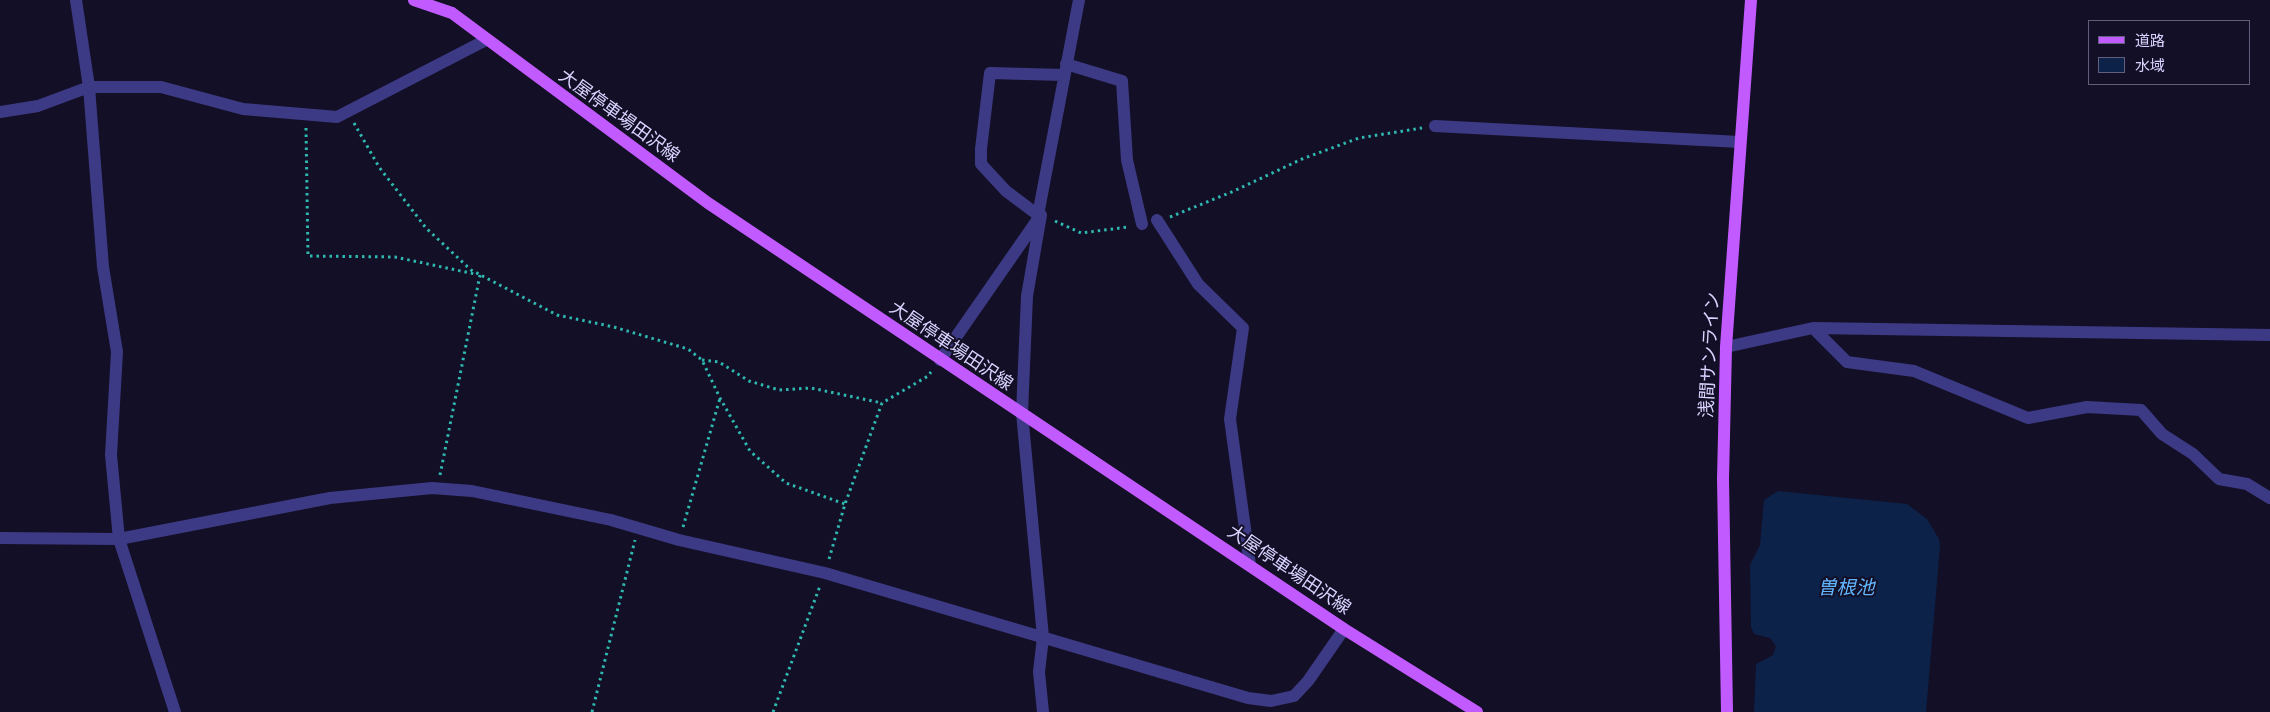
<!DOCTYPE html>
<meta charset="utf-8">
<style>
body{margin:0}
#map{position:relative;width:2270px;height:712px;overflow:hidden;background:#130f26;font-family:"Alegreya Sans","Noto Sans JP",sans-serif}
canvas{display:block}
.legend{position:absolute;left:2088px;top:20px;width:162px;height:65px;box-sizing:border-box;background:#130f26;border:1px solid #625e7d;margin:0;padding:6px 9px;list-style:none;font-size:15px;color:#d9d4ff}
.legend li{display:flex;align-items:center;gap:10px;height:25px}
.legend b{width:25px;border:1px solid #625e7d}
</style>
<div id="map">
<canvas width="2270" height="712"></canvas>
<ul class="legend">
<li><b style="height:6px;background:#c25bff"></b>道路</li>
<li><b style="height:14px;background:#0c2248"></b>水域</li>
</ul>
</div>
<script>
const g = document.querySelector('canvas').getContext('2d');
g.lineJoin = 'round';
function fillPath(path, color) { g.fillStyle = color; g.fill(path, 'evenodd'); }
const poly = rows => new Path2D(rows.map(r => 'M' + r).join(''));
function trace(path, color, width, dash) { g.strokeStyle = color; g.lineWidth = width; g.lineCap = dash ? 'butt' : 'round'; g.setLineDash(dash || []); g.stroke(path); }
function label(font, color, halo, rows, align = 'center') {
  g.font = font + ' "Alegreya Sans","Noto Sans JP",sans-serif'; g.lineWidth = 4; g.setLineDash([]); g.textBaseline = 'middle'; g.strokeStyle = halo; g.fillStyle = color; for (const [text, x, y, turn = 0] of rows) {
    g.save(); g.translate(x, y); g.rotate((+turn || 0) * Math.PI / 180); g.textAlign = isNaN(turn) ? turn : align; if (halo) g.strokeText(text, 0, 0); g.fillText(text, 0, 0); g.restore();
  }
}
const water = poly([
 [1778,491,1907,504,1927,519,1939,539,1940,546,1926,712,1754,712,1756,664,1773,655,1776,646,1770,638,1754,634,1751,627,1750,565,1760,545,1764,500]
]);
const path = poly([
 [354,123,379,167,426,228,471,270,557,315,614,327,688,349,702,360,720,398,750,451,786,483,845,504],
 [306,128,308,256,395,257,475,274],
 [1170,217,1234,191,1302,159,1359,138,1422,128],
 [1055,221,1081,233,1128,227],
 [702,360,719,362,749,381,779,390,811,388,882,403],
 [440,475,480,275],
 [683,527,720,398],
 [829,559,845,504,882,403,928,376,931,372],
 [592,712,635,540],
 [773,712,820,586]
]);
const minor = poly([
 [76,0,89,87,103,267,117,352,111,455,119,539,175,712],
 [1066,64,1122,81,1127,160,1142,224],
 [0,112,38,106,89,87,161,87,243,109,337,117,486,40],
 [1435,126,1740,142],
 [1038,215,1006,191,981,164,981,149,990,73,1063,75],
 [1038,215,1079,0],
 [1041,215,1027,296,1022,413,1043,637,1039,672,1043,712],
 [1157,220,1198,284,1243,328,1230,419,1250,565],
 [1813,328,1847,362,1914,371,2028,418,2087,407,2141,410,2162,434,2193,454,2219,479,2247,484,2270,498],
 [1726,347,1813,328,2270,335],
 [940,360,1038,219],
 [0,538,119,539,330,498,432,488,472,491,611,520,679,540,825,573,1248,698,1271,701,1294,696,1308,681,1344,629]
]);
const major = poly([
 [414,0,452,13,708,203,1344,629,1477,712],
 [1727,712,1723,479,1726,347,1751,0]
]);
const streetNames = [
 ["大屋停車場田沢線",619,116,36],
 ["大屋停車場田沢線",951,346,34],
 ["浅間サンライン",1710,355,-87],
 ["大屋停車場田沢線",1289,570,34]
];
const waterNames = [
 ["曽根池",1846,588]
];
fillPath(water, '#0c2248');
trace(path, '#2fb8b0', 3, [2.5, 4]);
trace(minor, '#3d3a85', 12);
trace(major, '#c25bff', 12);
label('18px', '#d9d4ff', '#130f26', streetNames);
label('italic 19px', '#62b6ff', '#130f26', waterNames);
</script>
